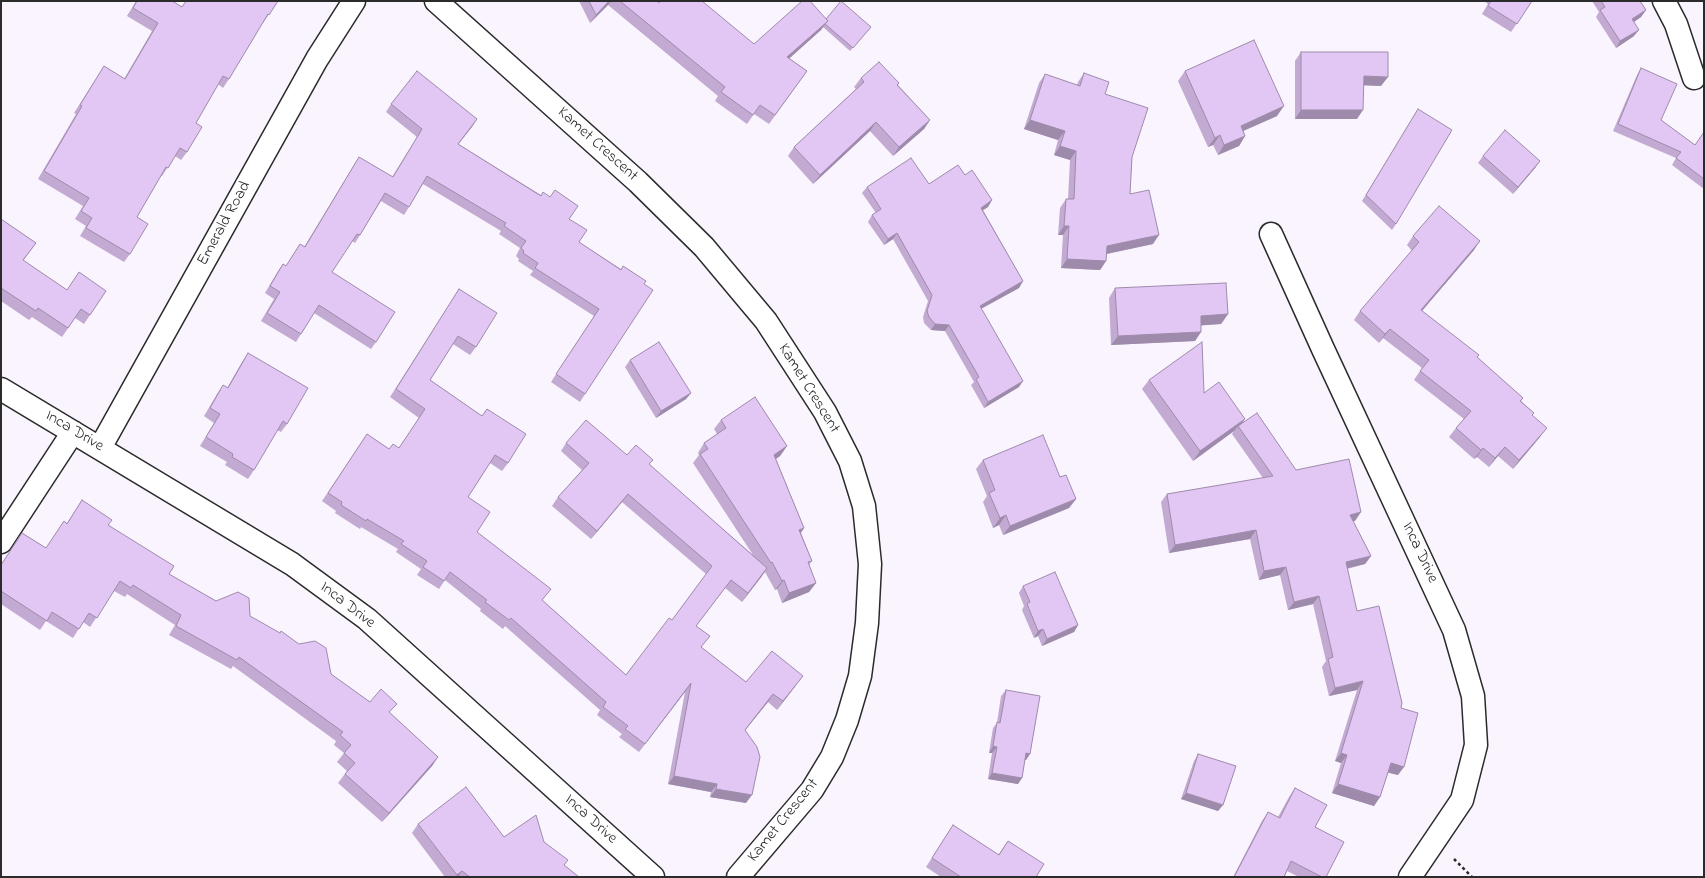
<!DOCTYPE html>
<style>
body{margin:0}
#map{position:relative;width:1705px;height:878px;overflow:hidden;background:#f9f4fd;font-family:"Indie Flower",sans-serif}
canvas{display:block}
.frame{position:absolute;inset:0;border:2px solid #2b2b2b;pointer-events:none}
</style>
<div id="map">
<canvas width="1705" height="878"></canvas>
<div class="frame"></div>
</div>
<script>
const g = document.querySelector('canvas').getContext('2d');
g.lineJoin = 'round';
const poly = rows => new Path2D(rows.map(r => 'M' + r).join(''));
function trace(path, color, width, dash) { g.strokeStyle = color; g.lineWidth = width; g.lineCap = dash ? 'butt' : 'round'; g.setLineDash(dash || []); g.stroke(path); }
function fillPath(path, color) { g.fillStyle = color; g.fill(path, 'evenodd'); }
function label(font, color, halo, rows, align = 'center') {
  g.font = font + ' "Indie Flower",sans-serif'; g.lineWidth = 3.5; g.setLineDash([]); g.textBaseline = 'middle'; g.strokeStyle = halo; g.fillStyle = color; for (const [text, x, y, turn = 0] of rows) {
    g.save(); g.translate(x, y); g.rotate((+turn || 0) * Math.PI / 180); g.textAlign = isNaN(turn) ? turn : align; if (halo) g.strokeText(text, 0, 0); g.fillText(text, 0, 0); g.restore();
  }
}
const path = poly([
 [1454,859,1472,877]
]);
const minor = poly([
 [436,1,638,182,704,247,766,321,825,412,850,461,864,506,870,564,867,623,860,676,847,720,832,757,812,790,738,877],
 [1664,1,1676,24,1694,78],
 [1271,234,1323,349,1454,630,1473,696,1476,745,1462,800,1410,877],
 [1,389,292,564,367,619,653,877],
 [100,448,317,59,354,1],
 [1,542,73,432]
]);
const wall = poly([
 [136,1,172,1,182,7,186,1,278,1,263,23,263,22,229,79,223,88,218,84,196,123,187,152,181,160,175,156,162,176,161,176,137,217,130,254,124,262,80,236,86,226,75,219,83,206,38,179,76,114,74,113,104,66,124,79,152,31,127,16],
 [579,1,658,1,659,3,754,44,826,19,871,27,850,51,823,27,821,30,789,58,807,71,769,124,754,114,747,124,715,101,718,96,608,5,590,23],
 [1484,1,1532,1,1511,32,1482,14,1488,4],
 [1592,1,1640,1,1646,10,1641,17,1634,22,1634,36,1616,48,1596,17,1599,12],
 [1301,52,1381,86,1363,85,1357,119,1295,119,1295,61],
 [1641,68,1661,120,1695,145,1704,132,1704,189,1672,165,1676,158,1613,131,1637,75],
 [1185,71,1277,116,1243,131,1245,136,1239,146,1218,155,1213,145,1208,147,1178,81],
 [1084,73,1105,94,1132,157,1130,194,1153,244,1107,254,1106,261,1100,270,1061,268,1063,235,1058,235,1060,208,1066,199,1068,199,1070,160,1054,155,1058,140,1024,129,1039,83,1045,74,1077,85,1078,82],
 [861,78,899,83,898,85,930,120,924,129,893,156,870,131,813,184,788,156,794,147,856,89,854,87],
 [391,104,477,119,458,144,541,195,550,197,555,190,569,219,579,242,621,269,585,394,580,402,551,382,594,316,530,275,533,271,518,261,519,259,516,256,520,248,499,234,501,231,423,184,409,207,404,215,381,201,360,235,355,243,352,241,332,272,376,342,371,349,314,313,296,342,261,321,274,299,265,293,278,271,283,264,286,266,300,244,304,247,354,165,359,157,392,177,417,137,386,112],
 [1418,109,1396,224,1392,230,1362,201],
 [1483,156,1540,161,1535,168,1513,194,1478,163],
 [965,175,992,200,988,207,983,210,1023,281,1019,288,981,309,1019,387,984,408,971,385,974,382,945,331,931,330,924,323,923,317,928,301,893,239,884,245,868,222,872,215,876,213,862,193,867,187,929,184],
 [1,219,36,243,23,261,67,290,106,291,84,324,75,318,62,337,32,317,29,320,1,301],
 [1413,236,1474,250,1422,311,1477,357,1523,398,1521,401,1534,413,1532,415,1540,437,1513,469,1498,456,1489,467,1477,457,1474,459,1449,437,1456,428,1464,419,1414,380,1422,368,1383,338,1379,343,1354,320,1360,311,1412,251,1407,245],
 [1115,288,1228,314,1221,324,1201,325,1201,332,1195,341,1111,345,1109,298],
 [459,289,476,347,470,355,453,344,430,380,482,416,487,409,508,463,502,471,490,463,468,497,477,532,543,601,626,675,672,620,706,574,622,502,591,539,552,506,558,497,582,470,561,451,566,443,627,455,649,465,753,555,693,463,699,455,698,453,704,443,717,434,714,429,721,420,787,446,780,456,776,459,804,528,801,533,812,561,809,565,816,583,809,592,782,603,777,589,775,590,765,572,742,602,725,588,696,626,702,648,746,682,797,684,777,710,768,702,745,730,746,803,710,797,711,792,668,784,685,692,639,752,619,737,622,734,597,715,600,710,505,626,503,629,480,611,481,609,445,580,439,589,417,575,421,569,396,552,398,549,361,527,360,529,335,513,336,511,322,501,367,434,389,449,399,448,419,418,390,397],
 [248,353,287,424,281,432,277,430,254,470,248,479,225,465,227,462,200,446,214,423,204,416,217,394,223,385,227,388,242,362],
 [630,360,691,393,686,399,656,418,625,367],
 [1149,380,1204,393,1242,423,1355,521,1353,521,1371,556,1365,564,1347,569,1357,611,1401,708,1398,775,1388,772,1380,797,1374,806,1332,793,1341,763,1335,761,1357,690,1329,696,1322,667,1326,661,1313,604,1288,610,1280,575,1259,580,1250,539,1169,553,1161,502,1167,494,1263,478,1232,434,1234,431,1193,461,1142,389],
 [983,460,1060,477,1076,499,1069,508,1003,535,999,525,993,528,983,502,987,496,976,469],
 [82,500,108,525,169,574,216,601,250,616,370,702,390,713,438,757,432,766,382,822,338,783,347,771,337,762,344,753,334,745,336,741,233,666,231,669,169,635,175,625,127,594,125,597,114,591,90,627,83,622,73,638,46,621,40,630,1,604,1,565,22,533,46,548,64,521,67,523],
 [1023,586,1078,625,1074,632,1042,646,1038,636,1034,638,1022,610,1024,606,1019,593],
 [1006,690,1030,754,1026,760,1025,760,1022,778,1018,784,988,779,992,753,989,753,993,728,997,723,1001,696],
 [1198,754,1223,805,1218,811,1181,799,1194,761],
 [1295,788,1315,827,1326,877,1299,877,1287,871,1284,877,1233,877,1262,821,1268,812,1278,817,1289,797],
 [418,824,544,842,564,865,579,877,445,877,412,833],
 [953,825,998,855,1008,841,1036,877,941,877,926,867]
]);
const shadedWall = poly([
 [609,1,611,1,608,5,590,23,596,15],
 [1646,10,1641,17,1628,26,1632,19],
 [828,21,821,30,781,66,787,57],
 [1639,30,1634,36,1616,48,1620,41],
 [1364,76,1388,77,1381,86,1357,85],
 [1284,106,1277,116,1234,135,1241,126],
 [1301,110,1363,110,1357,119,1295,119],
 [477,119,472,127,453,151,458,144],
 [930,120,924,129,893,156,899,147],
 [1030,120,1065,131,1058,140,1024,129],
 [876,122,870,131,813,184,820,175],
 [1220,135,1213,145,1208,147,1215,138],
 [1245,136,1239,146,1218,155,1224,145],
 [1060,146,1076,151,1070,160,1054,155],
 [1540,161,1535,168,1513,194,1518,187],
 [992,200,988,207,977,214,981,208],
 [1064,226,1069,226,1063,235,1058,235],
 [897,233,893,239,884,245,888,239],
 [1159,235,1153,244,1101,255,1107,246],
 [1480,241,1474,250,1415,319,1421,310],
 [1067,259,1106,261,1100,270,1061,268],
 [1023,281,1019,288,975,312,980,306],
 [1228,314,1221,324,1194,326,1201,316],
 [935,324,949,325,945,331,931,330],
 [1390,329,1383,338,1379,343,1385,334],
 [1201,332,1195,341,1111,345,1118,336],
 [1023,381,1019,387,984,408,988,402],
 [691,393,686,399,656,418,661,411],
 [1245,419,1239,428,1238,426,1234,431,1193,461,1200,451],
 [1547,428,1540,437,1513,469,1519,460],
 [787,446,780,456,767,465,774,455],
 [1505,447,1498,456,1489,467,1495,458],
 [1483,448,1477,457,1474,459,1481,450],
 [628,494,622,502,591,539,597,531],
 [1076,499,1069,508,1003,535,1010,526],
 [1361,512,1355,521,1344,523,1350,515],
 [1006,515,999,525,993,528,1000,518],
 [804,528,797,538,799,530],
 [1256,530,1250,539,1169,553,1175,545],
 [1371,556,1365,564,1340,570,1346,562],
 [1286,567,1280,575,1259,580,1264,571],
 [767,568,762,576,742,602,748,593],
 [784,580,777,589,775,590,782,581],
 [816,583,809,592,782,603,789,593],
 [1319,596,1313,604,1288,610,1294,602],
 [1078,625,1074,632,1042,646,1047,639],
 [1043,629,1038,636,1034,638,1038,631],
 [803,676,797,684,777,710,783,701],
 [1363,681,1357,690,1329,696,1335,688],
 [691,683,685,692,639,752,645,744],
 [773,694,768,702,739,738,745,730],
 [993,746,997,747,992,753,989,753],
 [1026,753,1030,754,1026,760,1022,760],
 [1341,753,1347,755,1341,763,1335,761],
 [438,757,432,766,382,822,389,813],
 [1391,763,1404,767,1398,775,1385,772],
 [992,773,1022,778,1018,784,988,779],
 [674,776,717,784,711,792,668,784],
 [1338,784,1380,797,1374,806,1332,793],
 [716,789,752,795,746,803,710,797],
 [1186,793,1223,805,1218,811,1181,799],
 [462,871,458,877,456,877,457,875]
]);
const building = poly([
 [137,1,172,1,182,7,186,1,278,1,269,15,268,14,229,79,223,76,196,123,202,127,187,152,180,148,168,168,166,167,137,217,148,224,130,254,86,228,92,218,81,211,89,198,44,171,82,106,80,105,104,66,125,79,158,23,133,8,137,1],
 [589,1,609,1,596,15,589,1],
 [620,1,658,1,659,3,660,1,702,1,754,44,802,1,810,1,828,21,787,57,807,71,775,115,760,105,753,115,721,92,725,87,620,1],
 [841,1,871,27,853,48,825,24,828,21,826,19,841,1],
 [1491,1,1532,1,1517,24,1488,6,1491,1],
 [1601,1,1640,1,1646,10,1632,19,1639,30,1620,41,1600,10,1605,7,1601,1],
 [1254,40,1284,106,1241,126,1245,136,1224,145,1220,135,1215,138,1185,71,1254,40],
 [1301,52,1388,52,1388,77,1364,76,1363,110,1301,110,1301,52],
 [879,62,899,83,897,85,930,120,899,147,876,122,820,175,794,147,864,82,861,78,879,62],
 [1641,68,1677,84,1661,120,1695,145,1704,132,1704,179,1676,158,1681,152,1618,124,1641,68],
 [417,71,477,119,458,144,541,196,543,192,550,197,555,190,578,206,569,219,587,230,579,242,621,270,623,266,646,281,644,284,653,290,585,394,556,374,599,309,535,268,538,263,523,253,524,251,521,248,526,241,504,226,506,223,427,176,409,207,385,193,360,235,357,234,332,272,395,312,376,342,319,305,301,334,267,313,280,292,270,286,283,264,286,266,300,244,305,247,359,157,393,177,422,129,391,104,417,71],
 [1084,73,1109,82,1105,94,1148,108,1132,157,1130,194,1149,190,1159,235,1107,246,1106,261,1067,259,1069,226,1064,226,1066,199,1074,199,1076,151,1060,146,1065,131,1030,120,1045,74,1080,86,1084,73],
 [1418,109,1452,130,1396,224,1366,195,1418,109],
 [1505,130,1540,161,1518,187,1483,156,1505,130],
 [911,158,929,184,958,165,965,175,972,170,992,200,981,208,1023,281,980,306,1023,381,988,402,976,379,979,377,949,325,935,324,929,317,927,311,932,295,897,233,888,239,872,215,881,209,867,187,911,158],
 [1439,206,1480,241,1421,310,1479,355,1477,357,1523,398,1520,401,1534,413,1532,415,1547,428,1519,460,1505,447,1495,458,1483,448,1481,450,1456,428,1471,411,1420,371,1429,360,1390,329,1385,334,1360,311,1419,242,1413,236,1439,206],
 [1,219,36,243,23,260,67,290,79,272,106,291,90,315,81,309,68,328,38,308,36,311,1,288,1,219],
 [1226,283,1228,314,1201,316,1201,332,1118,336,1115,288,1226,283],
 [459,289,497,313,476,347,458,336,430,380,482,416,487,409,526,434,508,463,495,455,468,497,490,512,477,532,551,589,542,600,626,675,669,618,672,620,712,566,628,494,597,531,558,497,589,463,566,443,586,420,627,455,636,445,653,460,649,464,767,568,748,593,731,580,696,626,710,636,701,647,746,682,772,651,803,676,783,701,773,694,745,730,757,747,760,757,752,795,716,789,717,784,674,776,691,683,645,744,625,729,628,726,603,707,606,702,511,618,509,620,485,602,487,600,450,572,444,581,423,567,427,561,401,544,404,541,367,519,366,521,341,505,342,502,328,493,367,434,389,449,393,444,399,448,425,409,396,389,459,289],
 [659,342,691,393,661,411,630,360,659,342],
 [1202,342,1204,393,1219,382,1245,419,1200,451,1149,380,1202,342],
 [248,353,308,388,287,424,283,421,254,470,232,457,233,454,206,437,220,414,210,408,223,385,228,388,248,353],
 [755,397,787,446,774,455,804,528,799,530,812,561,808,562,816,583,789,593,784,580,782,581,772,562,771,563,700,454,708,449,704,443,726,428,721,420,755,397],
 [1257,413,1296,470,1349,459,1361,512,1350,515,1371,556,1346,562,1357,611,1379,606,1402,703,1401,708,1418,713,1404,767,1391,763,1380,797,1338,784,1347,755,1341,753,1363,681,1335,688,1328,659,1333,657,1319,596,1294,602,1286,567,1264,571,1256,530,1175,545,1167,494,1273,476,1238,426,1257,413],
 [1043,435,1060,477,1066,475,1076,499,1010,526,1006,515,1000,518,989,493,995,490,983,460,1043,435],
 [82,500,112,520,108,525,174,566,169,574,216,601,238,592,249,598,250,616,280,633,281,631,299,644,315,641,326,648,331,674,370,702,381,689,397,704,389,712,438,757,389,813,345,774,355,763,344,753,351,745,340,735,343,732,239,657,237,660,176,626,181,615,133,585,131,588,120,581,97,618,89,613,79,629,52,612,47,621,1,591,1,565,22,533,46,548,64,521,67,524,82,500],
 [1055,572,1078,625,1047,639,1043,629,1038,631,1027,604,1030,602,1023,586,1055,572],
 [1006,690,1040,696,1030,754,1026,753,1022,778,992,773,997,747,993,746,997,722,1000,723,1006,690],
 [1198,754,1236,766,1223,805,1186,793,1198,754],
 [466,787,504,837,536,815,544,842,568,860,564,865,579,877,470,877,462,871,457,875,418,824,466,787],
 [1295,788,1327,805,1315,827,1344,842,1326,877,1322,877,1291,861,1284,877,1234,877,1268,812,1280,818,1295,788],
 [953,825,999,855,1008,841,1044,864,1036,877,961,877,932,858,953,825]
]);
const streetNames = [
 ["Kamet Crescent",597,145,42],
 ["Emerald Road",225,224,-61],
 ["Kamet Crescent",808,389,58],
 ["Inca Drive",74,432,31],
 ["Inca Drive",1419,553,65],
 ["Inca Drive",347,606,38],
 ["Inca Drive",590,820,42],
 ["Kamet Crescent",784,821,-51]
];
trace(minor, '#2b2b2b', 25);
trace(path, '#2b2b2b', 2.5, [3, 3]);
trace(minor, '#fff', 22);
fillPath(wall, '#c2aad2');
fillPath(shadedWall, '#9e8bab');
fillPath(building, '#e2c6f4');
trace(building, '#9e8bab', 1);
label('16px', '#2b2b2b', '#fff', streetNames);
</script>
